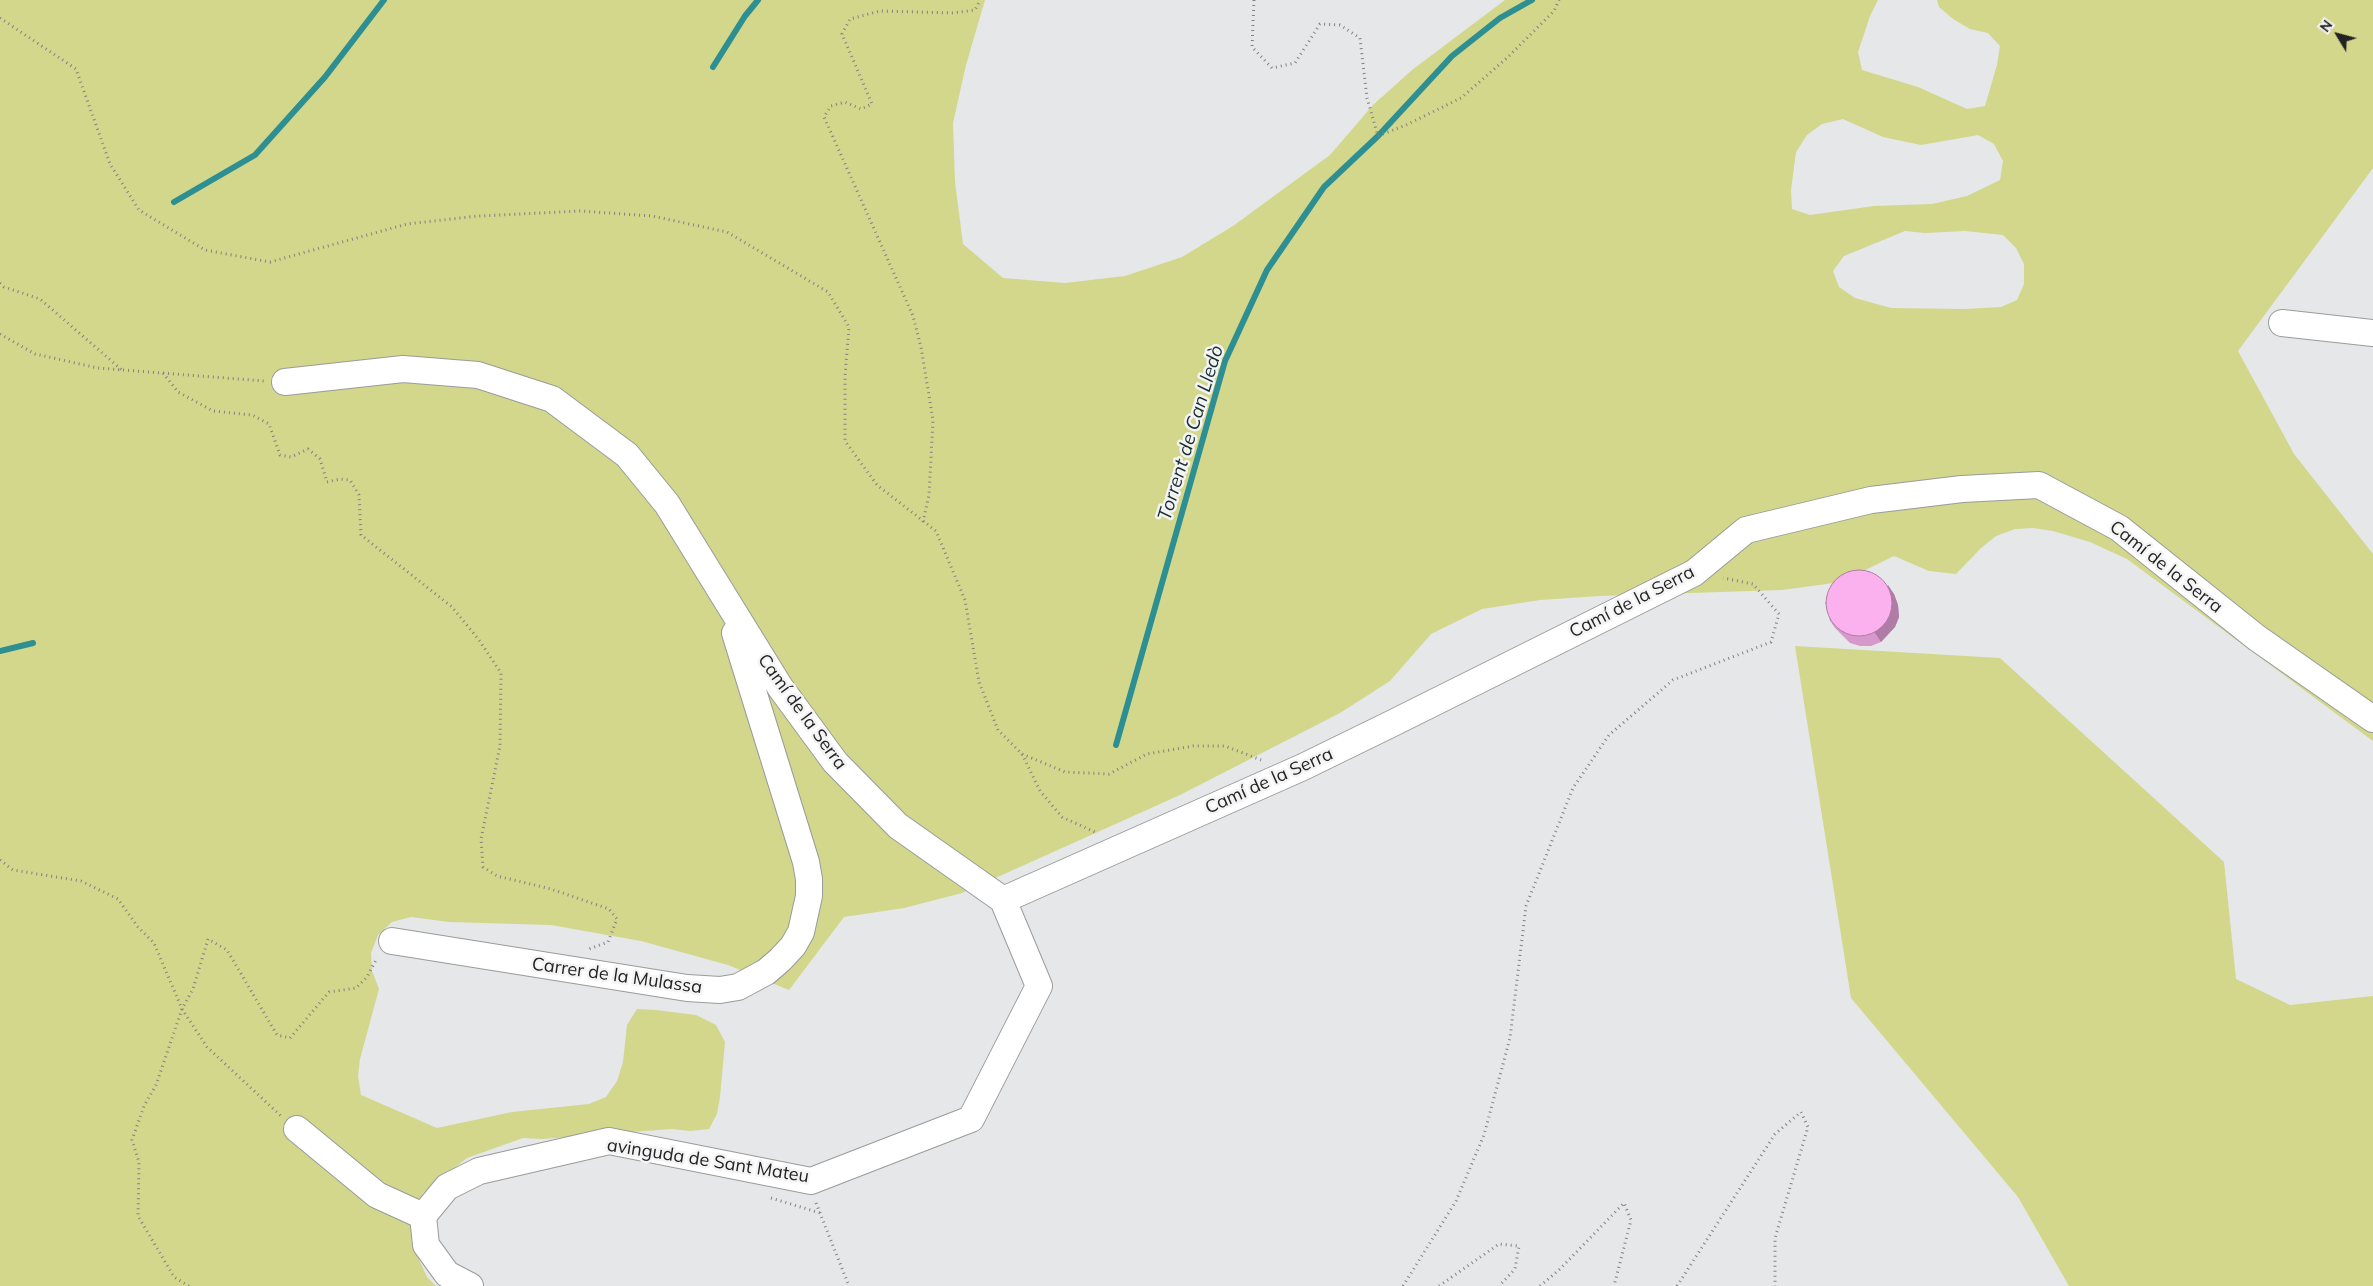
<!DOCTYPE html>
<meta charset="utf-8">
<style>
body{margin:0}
#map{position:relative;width:2373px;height:1286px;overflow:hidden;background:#e6e7e8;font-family:Mulish,sans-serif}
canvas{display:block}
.north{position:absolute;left:2313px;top:10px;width:50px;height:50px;-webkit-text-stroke:4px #f4f4f5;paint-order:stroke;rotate:307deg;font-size:14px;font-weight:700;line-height:20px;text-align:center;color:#232324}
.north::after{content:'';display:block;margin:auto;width:18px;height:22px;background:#232324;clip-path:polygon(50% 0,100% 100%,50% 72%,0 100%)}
</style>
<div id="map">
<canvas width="2373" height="1286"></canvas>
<div class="north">N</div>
</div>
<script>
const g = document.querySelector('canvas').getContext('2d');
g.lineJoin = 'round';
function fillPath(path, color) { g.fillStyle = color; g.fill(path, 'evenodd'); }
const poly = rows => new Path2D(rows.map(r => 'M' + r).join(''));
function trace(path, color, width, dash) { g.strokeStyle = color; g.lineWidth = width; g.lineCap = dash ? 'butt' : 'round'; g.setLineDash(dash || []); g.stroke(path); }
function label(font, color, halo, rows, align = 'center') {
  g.font = font + ' Mulish,sans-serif'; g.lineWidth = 5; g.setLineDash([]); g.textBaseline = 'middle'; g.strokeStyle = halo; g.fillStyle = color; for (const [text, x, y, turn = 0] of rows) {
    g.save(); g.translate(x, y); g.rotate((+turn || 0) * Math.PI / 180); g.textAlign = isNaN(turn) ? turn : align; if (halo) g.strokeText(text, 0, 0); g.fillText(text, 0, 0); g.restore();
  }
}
const green = poly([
 [0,0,985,0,966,65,953,123,955,182,963,244,1003,278,1065,283,1125,276,1182,257,1233,226,1330,155,1373,105,1412,70,1505,0,1878,0,1870,16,1858,52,1862,70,1918,87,1967,109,1985,106,1997,65,2000,46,1988,33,1970,29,1953,19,1939,7,1937,0,2373,0,2373,168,2238,351,2294,454,2373,554,2373,741,2127,559,2090,542,2053,531,2033,528,2015,529,1996,536,1981,548,1956,574,1929,571,1894,556,1841,582,1782,590,1599,596,1540,600,1482,609,1431,634,1390,681,1340,713,1180,795,962,893,904,908,844,917,789,990,728,965,641,941,551,925,449,922,411,917,392,922,378,935,371,953,372,971,379,989,360,1059,358,1076,361,1095,437,1128,512,1112,589,1104,606,1097,617,1081,623,1062,627,1025,637,1009,656,1010,696,1015,716,1025,725,1042,720,1097,717,1114,709,1129,690,1131,671,1129,542,1139,523,1138,467,1158,423,1193,411,1226,412,1244,427,1277,436,1286,0,1286],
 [1843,119,1883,137,1921,145,1978,135,1994,144,2003,161,2000,180,1967,196,1932,204,1874,206,1810,215,1792,209,1791,190,1796,152,1807,135,1822,124],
 [1905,231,1925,233,1965,231,2003,235,2016,248,2024,264,2024,284,2017,300,2001,307,1965,309,1891,308,1855,298,1839,287,1833,271,1844,256],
 [1795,646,2000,658,2224,862,2236,979,2290,1005,2373,996,2373,1286,2069,1286,2018,1197,1851,998]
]);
const stream = poly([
 [713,67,745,16,758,0],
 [174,202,255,155,325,77,384,0],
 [0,651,33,643],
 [1116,745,1225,361,1267,270,1324,187,1378,136,1452,56,1500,18,1532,0]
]);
const path = poly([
 [1254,0,1252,47,1272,68,1295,63,1320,24,1340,25,1360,38,1367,98,1378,136,1406,125,1461,98,1508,57,1554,11,1559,0],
 [0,18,76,69,110,164,139,210,205,250,270,262,407,224,478,216,580,211,652,216,727,232,828,292,849,327,845,376,845,441,877,485,936,531,965,600,979,682,998,730,1022,754,1065,772,1109,774,1147,754,1193,746,1225,746,1261,760],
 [0,283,4,287,40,299,122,370],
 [0,334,35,354,98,368,264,381],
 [163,373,178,392,213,411,252,415,269,424,280,455,291,457,308,449,320,459,327,482,340,479,350,480,359,495,361,535,452,607,479,640,501,673,500,746,481,839,483,867,497,876,551,889,609,909,617,919,608,942,589,949],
 [923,522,929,495,933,420,921,347,913,316,824,117,831,106,845,102,861,109,872,104,842,34,850,19,880,11,953,13,975,10,980,0],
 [1022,754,1040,791,1062,817,1097,833],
 [0,860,13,870,81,881,118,899,138,927,154,943,182,1009,207,1047,281,1116],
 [771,1198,820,1213],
 [816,1203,849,1286],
 [189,1286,174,1277,138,1216,139,1162,132,1140,144,1106,156,1085,182,1009,193,989,208,939,227,950,277,1035,290,1038,329,992,356,988,367,977,377,958],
 [1403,1286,1456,1201,1484,1135,1510,1038,1526,906,1573,788,1609,735,1673,680,1771,642,1779,614,1753,584,1723,578],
 [1439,1286,1499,1244,1519,1246,1515,1269,1499,1286],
 [1540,1286,1560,1269,1624,1203,1631,1220,1614,1286],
 [1677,1286,1775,1134,1801,1112,1808,1127,1775,1238,1775,1286]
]);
const minor = poly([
 [2282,323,2373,333],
 [285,382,403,369,478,375,552,399,627,455,667,504,780,687,835,762,898,826,1003,900],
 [1003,900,1303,767,1391,724,1694,573,1746,530,1871,500,1962,489,2039,485,2119,528,2257,638,2373,719],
 [392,941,687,988,720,990,738,987,766,972,780,960,793,946,801,932,809,896,809,879,806,862,735,633],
 [297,1129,377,1195,423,1216],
 [470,1286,447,1274,426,1245,423,1216,447,1187,479,1171,609,1141,811,1181,971,1119,1039,986,1003,900]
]);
const wall = poly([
 [1894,594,1898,605,1899,617,1895,627,1881,642,1871,646,1860,646,1850,643,1835,628,1829,619]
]);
const shadedWall = poly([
 [1888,585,1894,594,1898,605,1899,617,1895,627,1881,642,1875,633]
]);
const building = poly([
 '1826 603a33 33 0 1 1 66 0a33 33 0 1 1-66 0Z'
]);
const streetNames = [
 ["Camí de la Serra",2166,567,38],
 ["Camí de la Serra",1632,602,-27],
 ["Camí de la Serra",802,712,54],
 ["Camí de la Serra",1269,781,-24],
 ["Carrer de la Mulassa",617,976,8],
 ["avinguda de Sant Mateu",708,1161,9]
];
const waterNames = [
 ["Torrent de Can Lledò",1191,433,-73]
];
fillPath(green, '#d2d78b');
trace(stream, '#2d8f92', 6);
trace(minor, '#9a9b9c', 28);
trace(path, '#818283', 3, [1, 4]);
trace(minor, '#fff', 26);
fillPath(wall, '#d798cc');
fillPath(shadedWall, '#af7ca6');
fillPath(building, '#fab1ed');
trace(building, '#af7ca6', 1);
label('18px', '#232324', '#f4f4f5', streetNames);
label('italic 19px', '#182f30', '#f4f4f5', waterNames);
</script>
